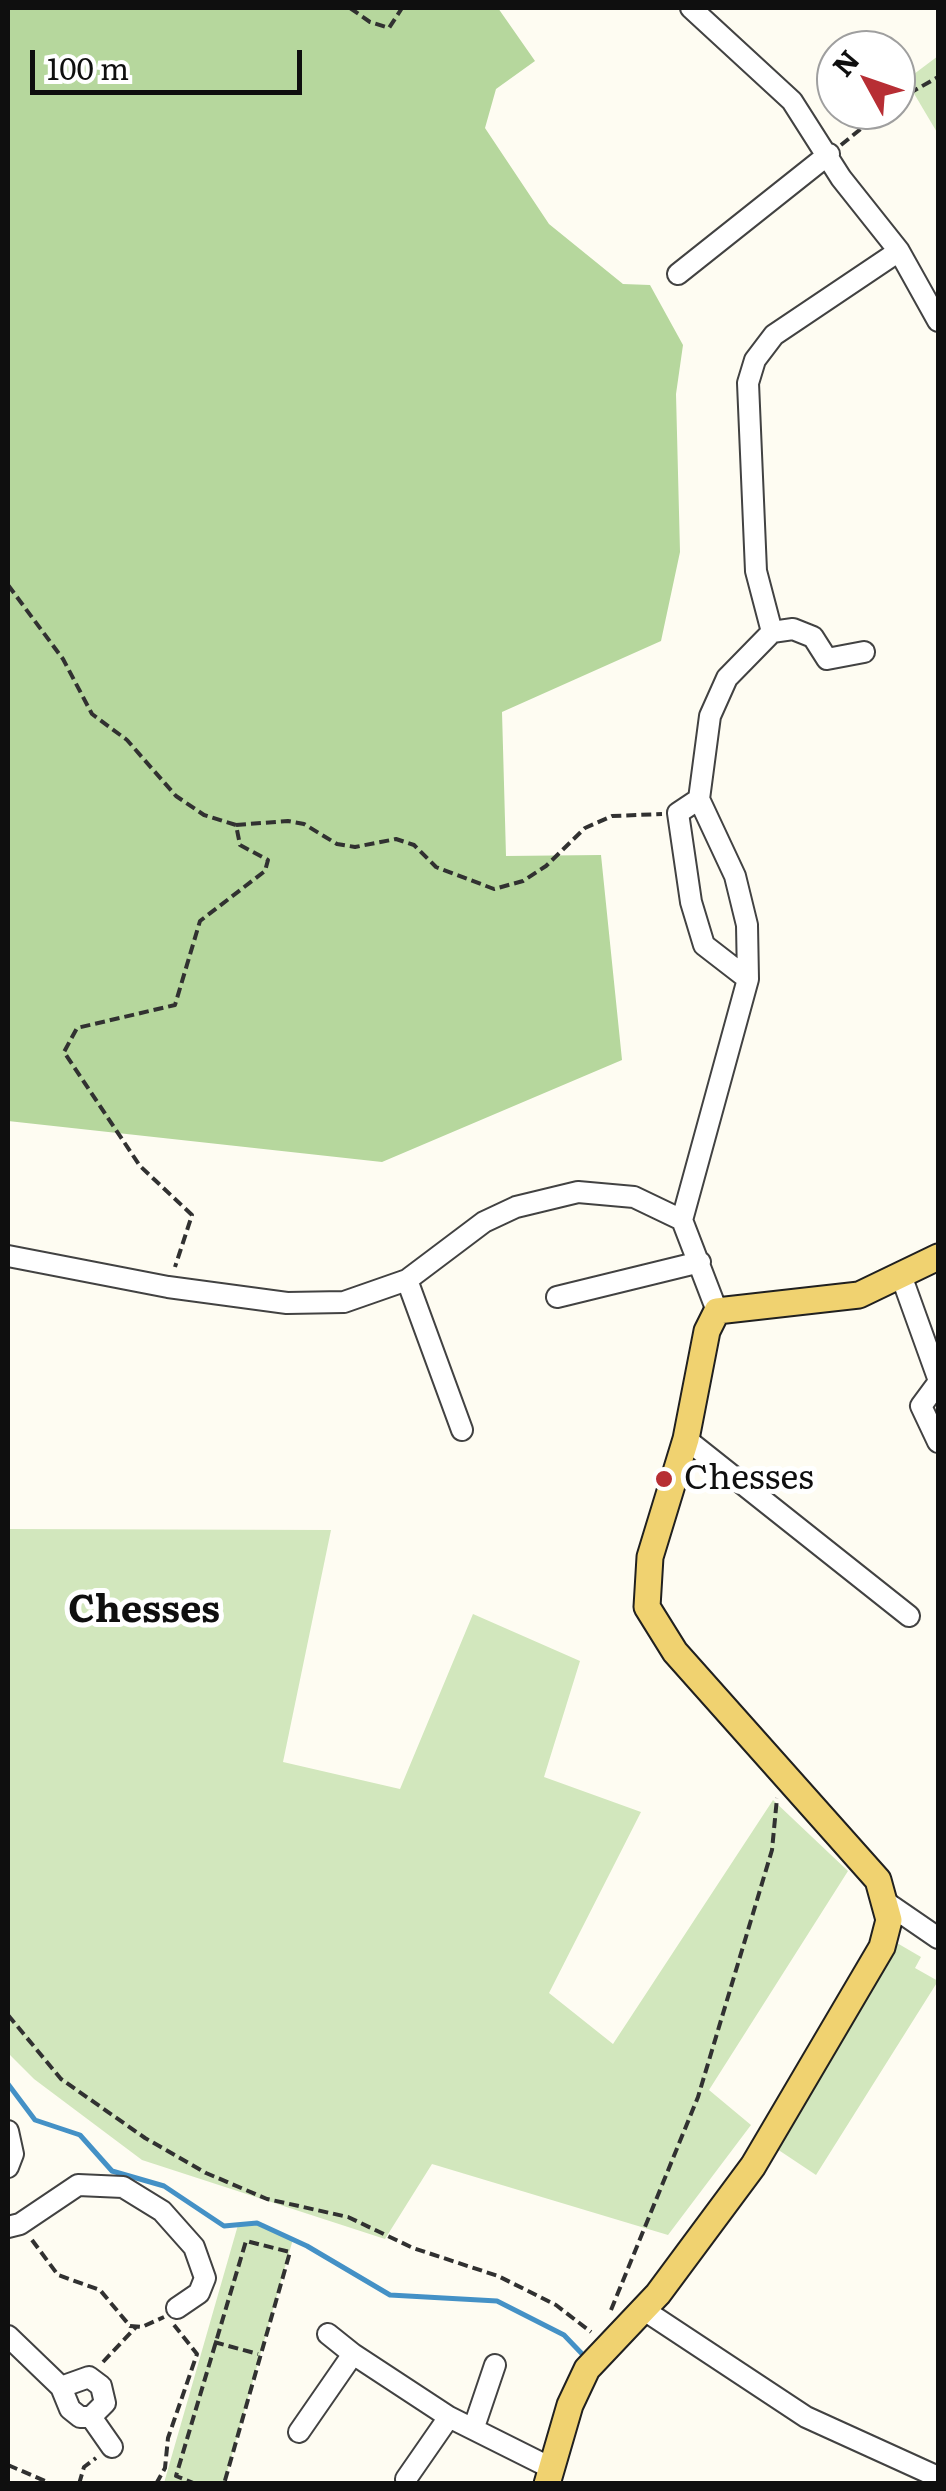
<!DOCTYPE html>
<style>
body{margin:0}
#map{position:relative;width:946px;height:2491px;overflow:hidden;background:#fefcf2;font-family:Literata,serif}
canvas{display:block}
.frame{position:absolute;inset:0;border:10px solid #0f0f0f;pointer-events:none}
.north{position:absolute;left:816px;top:30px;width:100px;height:100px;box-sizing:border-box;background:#fff;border:2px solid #9f9f9f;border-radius:50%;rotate:310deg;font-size:28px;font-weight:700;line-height:40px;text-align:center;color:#0f0f0f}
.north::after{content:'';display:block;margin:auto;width:35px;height:45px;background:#b72e34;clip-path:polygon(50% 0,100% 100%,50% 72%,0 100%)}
.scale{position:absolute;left:30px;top:50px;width:272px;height:45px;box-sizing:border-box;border:5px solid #0f0f0f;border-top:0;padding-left:12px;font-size:30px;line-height:35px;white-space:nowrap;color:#0f0f0f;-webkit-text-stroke:8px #fff;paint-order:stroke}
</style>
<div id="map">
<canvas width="946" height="2491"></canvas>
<div class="frame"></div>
<div class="north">N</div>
<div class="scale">100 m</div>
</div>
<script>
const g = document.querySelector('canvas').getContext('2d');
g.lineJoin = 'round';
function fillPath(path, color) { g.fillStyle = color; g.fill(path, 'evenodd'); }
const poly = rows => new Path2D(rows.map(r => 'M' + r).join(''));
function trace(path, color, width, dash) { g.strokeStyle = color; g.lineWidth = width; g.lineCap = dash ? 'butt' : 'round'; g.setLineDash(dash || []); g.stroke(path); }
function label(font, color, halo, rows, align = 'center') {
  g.font = font + ' Literata,serif'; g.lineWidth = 10; g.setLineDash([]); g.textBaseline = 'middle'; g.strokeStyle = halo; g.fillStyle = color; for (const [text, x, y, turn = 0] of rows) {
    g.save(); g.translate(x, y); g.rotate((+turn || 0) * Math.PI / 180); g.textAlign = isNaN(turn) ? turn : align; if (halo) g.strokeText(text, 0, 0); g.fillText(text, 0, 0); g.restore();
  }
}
const green = poly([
 [938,56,938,134,906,80],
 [8,1529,331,1530,283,1762,400,1789,473,1614,580,1661,544,1777,641,1812,549,1993,613,2044,773,1800,848,1871,709,2090,751,2125,668,2235,432,2164,385,2239,142,2160,34,2079,8,2053],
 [897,1943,921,1957,915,1968,938,1981,816,2175,774,2147],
 [257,2223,293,2239,224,2483,164,2483,238,2225]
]);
const forest = poly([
 [8,8,498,8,535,61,496,89,485,128,549,224,623,284,650,285,683,345,676,394,680,552,661,641,502,712,506,856,601,855,622,1060,382,1162,8,1121]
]);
const stream = poly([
 [8,2084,35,2120,80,2135,112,2171,164,2186,224,2226,257,2223,307,2246,390,2295,497,2301,564,2335,586,2358]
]);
const path = poly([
 [350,8,370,22,389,28,402,8],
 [896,101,938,77],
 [841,145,884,110],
 [8,585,63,659,92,714,127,740,176,796,204,815,236,825,240,845,268,860,265,871,200,921,175,1005,77,1028,64,1052,140,1166,192,1215,175,1267],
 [236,825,288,821,304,824,337,844,355,847,396,839,414,845,436,867,494,889,523,881,546,866,585,828,612,816,662,814],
 [8,2015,61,2079,145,2138,206,2173,267,2199,348,2217,413,2248,498,2276,556,2305,591,2332],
 [32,2240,58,2275,100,2290,130,2326,142,2327,164,2317],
 [611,2310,698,2097,772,1850,777,1798],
 [214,2342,258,2354],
 [103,2362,136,2327],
 [8,2465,52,2484],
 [79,2484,84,2467,96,2458],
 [156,2484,165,2468,168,2438,197,2354,174,2325],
 [196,2484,176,2476,246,2241,290,2252,224,2484]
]);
const minor = poly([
 [691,8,792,101,841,178,899,251,938,321],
 [678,274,829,154],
 [772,632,793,629,813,637,827,659,864,652],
 [699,799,678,813,691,902,704,945,748,979],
 [682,1220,748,979,747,925,735,876,699,799,710,716,727,678,772,632,756,571,748,383,755,360,774,335,899,251],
 [8,1256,168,1287,287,1303,344,1302,407,1280,484,1222,516,1207,578,1192,634,1197,682,1220,717,1311],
 [902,1278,938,1378],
 [407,1280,462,1430],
 [557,1297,700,1262],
 [938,1383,921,1406,938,1442],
 [686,1439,909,1616],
 [887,1903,938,1938],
 [8,2131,13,2154,8,2167],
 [8,2227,20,2224,78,2185,123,2187,162,2211,194,2247,205,2278,199,2293,177,2308],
 [644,2310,806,2417,938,2477],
 [328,2334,353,2354],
 [8,2336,61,2387,70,2409,80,2417,91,2417,105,2403,101,2386,89,2377,61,2387],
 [91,2417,112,2447],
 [474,2427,495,2365],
 [299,2432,353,2354,449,2417,551,2468],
 [406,2479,449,2417]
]);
const major = poly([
 [547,2484,570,2405,587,2369,658,2294,753,2166,882,1947,889,1920,878,1880,675,1652,647,1607,650,1557,686,1439,707,1331,717,1311,859,1295,938,1257]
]);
const markers = [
 [664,1479,10,"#b72e34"]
];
const poiNames = [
 ["Chesses",684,1479]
];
const neighbourhoodNames = [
 ["Chesses",144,1611]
];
fillPath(green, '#d2e7bd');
fillPath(forest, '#b6d79d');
trace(stream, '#4491c6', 5);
trace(minor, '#424242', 24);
trace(major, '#202020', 29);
trace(path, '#313131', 4, [10, 5]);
trace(minor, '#fff', 20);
trace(major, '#f0d270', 25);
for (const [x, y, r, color] of markers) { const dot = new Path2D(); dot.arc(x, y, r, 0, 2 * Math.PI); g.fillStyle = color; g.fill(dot); trace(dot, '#fff', 4); }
label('35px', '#0f0f0f', '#fff', poiNames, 'left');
label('bold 38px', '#0f0f0f', '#fff', neighbourhoodNames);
</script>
